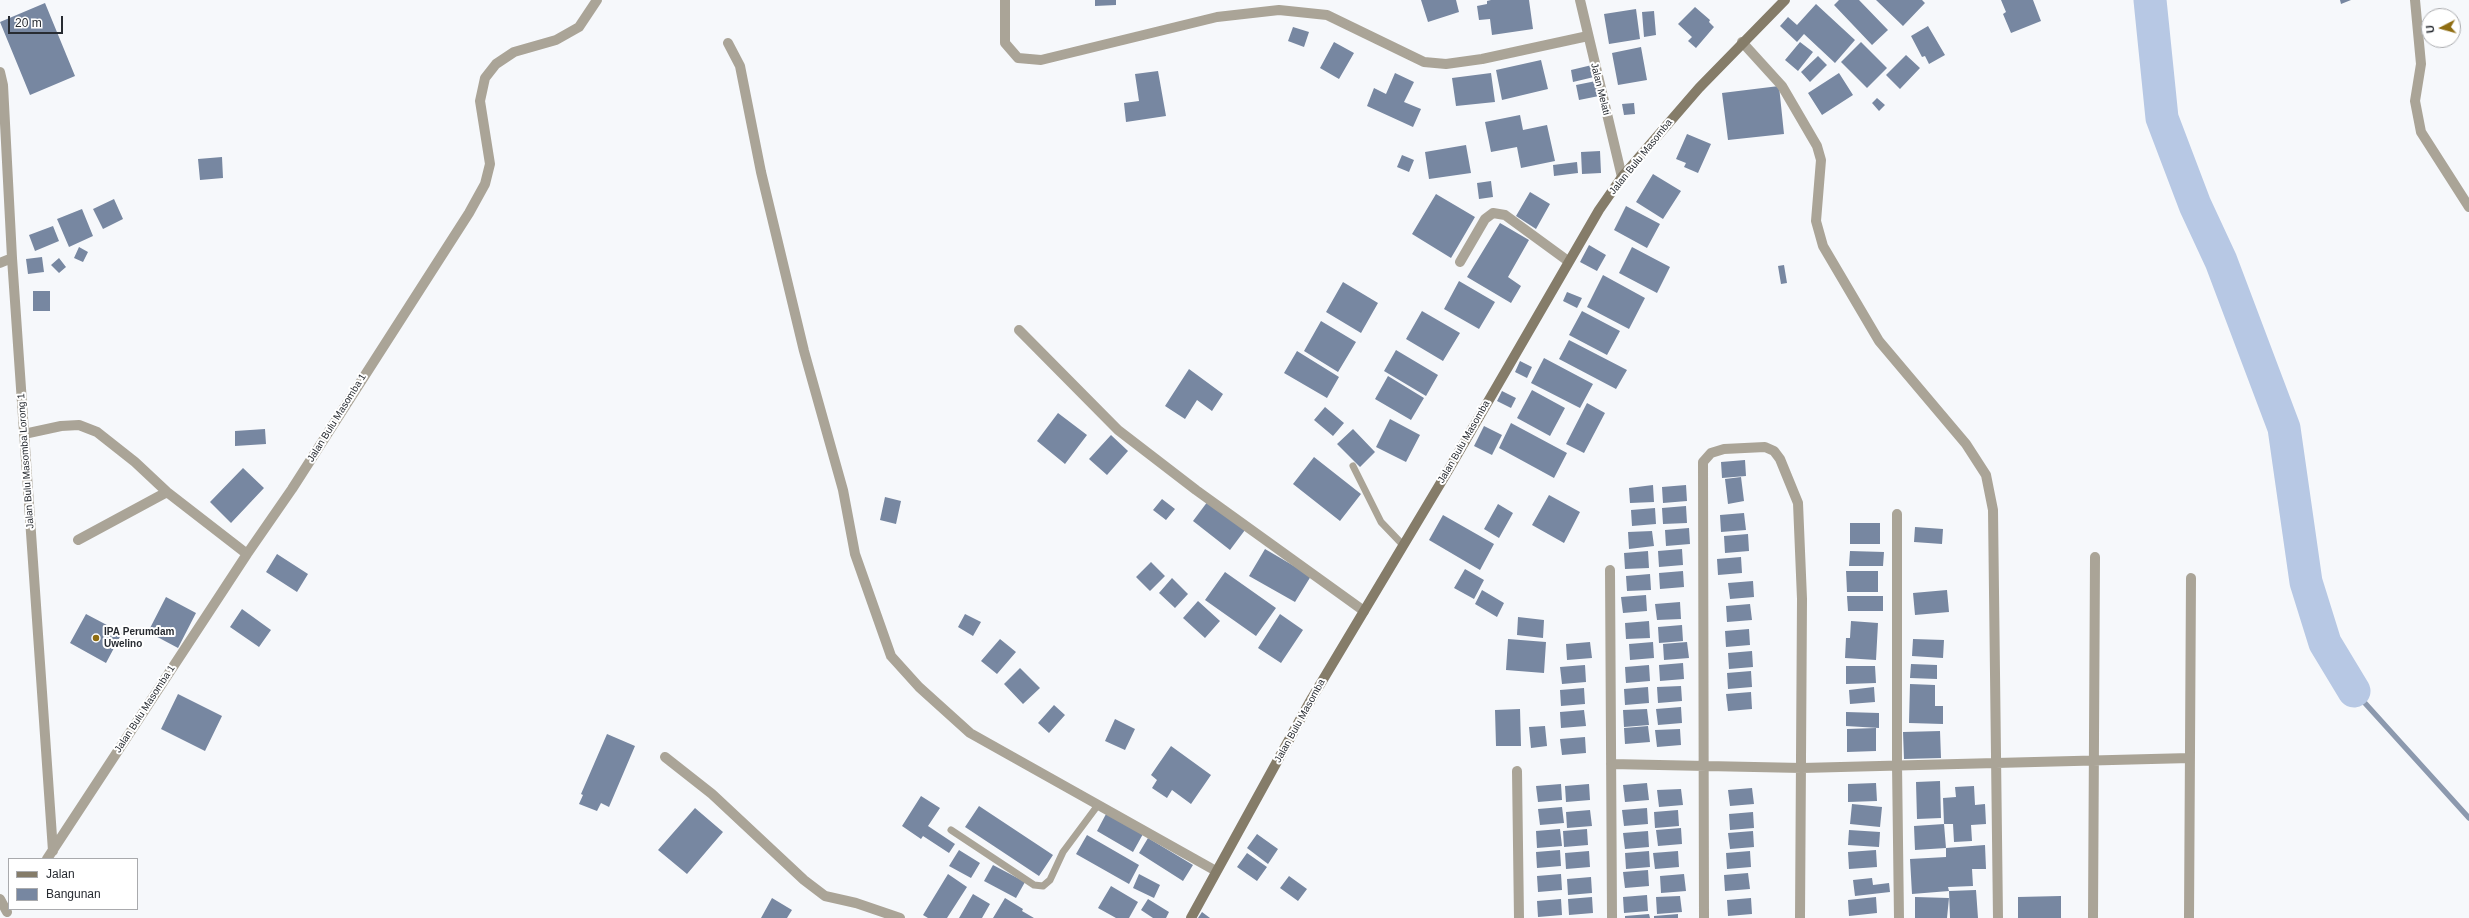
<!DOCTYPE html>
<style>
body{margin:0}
#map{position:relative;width:2469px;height:918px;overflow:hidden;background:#f6f8fb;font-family:Arial,sans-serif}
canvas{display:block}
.legend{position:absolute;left:8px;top:858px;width:130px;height:52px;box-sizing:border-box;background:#fff;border:1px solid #a9aaad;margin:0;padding:5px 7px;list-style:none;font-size:12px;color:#272b31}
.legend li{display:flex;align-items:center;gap:8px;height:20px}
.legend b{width:20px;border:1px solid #a9aaad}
.north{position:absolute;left:2421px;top:8px;width:40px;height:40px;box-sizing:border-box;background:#fff;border:1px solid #a9aaad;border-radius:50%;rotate:264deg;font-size:11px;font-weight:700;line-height:16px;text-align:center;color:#272b31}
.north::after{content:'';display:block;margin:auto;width:14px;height:18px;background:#8f6d12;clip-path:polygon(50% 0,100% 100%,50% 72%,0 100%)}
.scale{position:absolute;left:8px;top:16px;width:55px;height:18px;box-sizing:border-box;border:2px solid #272b31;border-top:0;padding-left:5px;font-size:12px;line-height:14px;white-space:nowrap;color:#272b31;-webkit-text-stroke:3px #fff;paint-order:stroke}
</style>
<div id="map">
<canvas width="2469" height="918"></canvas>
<ul class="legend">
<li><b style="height:5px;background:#857c69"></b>Jalan</li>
<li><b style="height:11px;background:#7787a1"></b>Bangunan</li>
</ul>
<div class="north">U</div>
<div class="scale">20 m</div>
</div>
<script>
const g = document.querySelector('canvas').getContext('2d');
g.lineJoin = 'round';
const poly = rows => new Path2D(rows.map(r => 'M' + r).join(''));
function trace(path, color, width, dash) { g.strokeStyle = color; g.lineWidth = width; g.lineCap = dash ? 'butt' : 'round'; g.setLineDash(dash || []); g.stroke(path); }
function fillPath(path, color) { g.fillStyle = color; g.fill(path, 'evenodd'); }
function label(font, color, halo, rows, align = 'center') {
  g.font = font + ' Arial,sans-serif'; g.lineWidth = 4; g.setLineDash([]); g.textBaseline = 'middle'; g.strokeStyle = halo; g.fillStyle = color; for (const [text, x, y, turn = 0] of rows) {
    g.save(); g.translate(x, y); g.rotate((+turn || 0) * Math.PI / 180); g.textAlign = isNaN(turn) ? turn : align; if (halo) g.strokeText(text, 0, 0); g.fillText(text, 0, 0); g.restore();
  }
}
const stream = poly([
 [2354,691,2469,818]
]);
const river = poly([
 [2150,0,2162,118,2195,205,2221,261,2284,428,2306,582,2325,643,2354,691]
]);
const building = poly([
 [1095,0,1116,0,1116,5,1095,6],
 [1421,0,1456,0,1459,12,1428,22],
 [1491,0,1529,0,1533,29,1492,35,1490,19,1479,20,1477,6,1487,4,1487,1],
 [1839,0,1859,0,1888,30,1872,45,1834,5],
 [1876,0,1922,0,1925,3,1903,26],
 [2001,0,2033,0,2041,21,2011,33,2003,14,2006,12],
 [2340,0,2351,0,2341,4],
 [45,3,75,76,30,95,0,22],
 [1816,4,1855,40,1835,63,1804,34,1797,42,1780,26,1788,17,1797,25],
 [1695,7,1710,20,1709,22,1714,27,1696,48,1688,41,1692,37,1678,24],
 [1636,9,1640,39,1609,44,1604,14],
 [1654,11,1656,35,1644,37,1642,12],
 [1928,26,1945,55,1929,64,1925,56,1922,57,1911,36],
 [1293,27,1309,32,1304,47,1288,41],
 [1334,42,1354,53,1339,79,1320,68],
 [1800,42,1813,52,1798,71,1785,60],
 [1861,42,1887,68,1867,88,1841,62],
 [1641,47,1647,80,1618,85,1612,53],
 [1906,55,1920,68,1900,89,1886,75],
 [1818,56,1827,65,1810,82,1801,72],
 [1541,60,1548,89,1502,100,1496,70],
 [1592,65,1594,77,1573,82,1571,70],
 [1158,71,1166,116,1126,122,1124,103,1139,101,1135,74],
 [1395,73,1414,82,1404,102,1421,109,1413,127,1367,106,1374,88,1386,94],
 [1491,73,1495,102,1456,106,1452,78],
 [1839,73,1853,95,1822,115,1808,93],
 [1596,81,1599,96,1579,100,1576,85],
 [1779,86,1784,134,1728,140,1722,93],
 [1877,98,1885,105,1879,111,1872,103],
 [1634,103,1635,114,1624,115,1622,104],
 [1520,115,1523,130,1547,125,1555,161,1521,168,1517,147,1491,152,1485,122],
 [1687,134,1711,144,1698,173,1684,167,1686,163,1676,159],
 [1466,145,1471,173,1429,179,1425,152],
 [1600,151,1601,173,1582,174,1581,152],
 [1402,155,1414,160,1409,172,1397,167],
 [222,157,223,178,200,180,198,159],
 [1577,162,1578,173,1554,176,1553,165],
 [1653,174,1681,191,1663,219,1636,202],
 [1491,181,1493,197,1479,199,1477,183],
 [1530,192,1550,204,1536,229,1516,216],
 [1436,194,1475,217,1451,258,1412,234],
 [114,199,123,219,103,229,93,209],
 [1626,206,1660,224,1647,248,1614,230],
 [82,209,93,236,69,247,57,219],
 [1500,223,1529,240,1508,277,1521,286,1511,303,1467,277],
 [53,226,59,241,35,251,29,235],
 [1589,245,1606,255,1597,271,1580,262],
 [79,247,88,252,83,262,74,258],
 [1632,247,1670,267,1657,293,1619,273],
 [42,257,44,272,28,274,26,259],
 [59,258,66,267,59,273,51,265],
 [1784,265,1787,283,1781,284,1778,266],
 [1603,275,1645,298,1629,329,1587,307],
 [1459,281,1495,302,1479,329,1444,309],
 [1343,282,1378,303,1361,333,1326,312],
 [33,291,50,291,50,311,33,311],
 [1567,292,1582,298,1577,308,1563,301],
 [1422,311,1460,333,1443,361,1406,339],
 [1582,311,1620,331,1607,355,1569,335],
 [1321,321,1356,342,1338,372,1304,351],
 [1569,340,1627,370,1616,389,1559,359],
 [1396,350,1438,375,1426,396,1384,371],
 [1297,351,1339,377,1327,398,1284,373],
 [1544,358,1593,384,1580,408,1531,383],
 [1520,361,1532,367,1527,378,1515,372],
 [1189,369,1223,394,1212,411,1197,400,1185,419,1165,406],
 [1388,376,1424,398,1411,420,1375,399],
 [1532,390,1565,408,1550,436,1517,418],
 [1502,391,1516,398,1511,408,1497,401],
 [1587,403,1605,413,1584,453,1566,444],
 [1325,407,1344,423,1333,436,1314,420],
 [1058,413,1087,435,1065,464,1037,441],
 [1390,419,1420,435,1406,462,1376,447],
 [1511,423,1567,453,1554,478,1499,448],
 [1484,426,1502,435,1492,455,1474,446],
 [265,429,266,444,235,446,235,431],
 [1353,429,1375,452,1360,467,1337,444],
 [1111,435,1128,451,1107,475,1089,459],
 [1314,457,1361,494,1340,521,1293,484],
 [1745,460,1746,476,1722,478,1721,462],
 [243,468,264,488,231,523,210,502],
 [1741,477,1744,501,1728,504,1725,479],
 [1653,485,1654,502,1630,503,1629,488],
 [1686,485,1687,501,1663,503,1662,487],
 [1549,495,1580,512,1564,543,1532,525],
 [885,497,901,501,896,524,880,520],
 [1162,499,1175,509,1166,520,1153,510],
 [1208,501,1245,530,1230,550,1193,521],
 [1498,504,1513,513,1499,538,1484,529],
 [1686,506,1687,523,1663,524,1662,508],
 [1655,508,1656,524,1632,526,1631,510],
 [1744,513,1746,530,1721,532,1720,515],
 [1443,515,1494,544,1480,570,1429,540],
 [1850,523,1880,523,1880,544,1850,544],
 [1915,527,1943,529,1942,544,1914,542],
 [1689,528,1690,544,1666,546,1665,530],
 [1652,531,1654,546,1629,549,1628,532],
 [1748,534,1749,551,1725,553,1724,536],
 [1265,549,1311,576,1295,602,1249,576],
 [1682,549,1683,565,1659,567,1658,551],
 [1648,551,1649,568,1625,569,1624,553],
 [1850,551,1884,552,1883,566,1849,566],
 [277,554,308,574,297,592,266,572],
 [1741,557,1742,573,1718,575,1717,559],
 [1151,562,1165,576,1150,591,1136,577],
 [1465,569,1484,580,1474,599,1454,588],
 [1683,571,1684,587,1660,589,1659,573],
 [1846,571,1878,571,1878,592,1847,592],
 [1225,572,1276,608,1256,636,1205,600],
 [1650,574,1651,590,1627,591,1626,576],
 [1172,578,1188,594,1175,608,1159,593],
 [1753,581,1754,597,1730,599,1728,583],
 [1482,590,1504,603,1497,617,1475,604],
 [1947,590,1949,612,1915,615,1913,593],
 [1646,595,1647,611,1623,613,1621,597],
 [1847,596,1883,596,1883,611,1848,611],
 [166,597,196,613,178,648,148,632],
 [1198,601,1220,621,1205,638,1183,618],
 [1680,602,1681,619,1657,620,1655,604],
 [1750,604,1752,620,1727,622,1726,606],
 [242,609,271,630,259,647,230,627],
 [86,614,122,633,106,663,70,643],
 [965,614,981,622,973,636,958,627],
 [1280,614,1303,630,1281,663,1258,648],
 [1518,617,1544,620,1543,638,1517,635],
 [1649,621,1650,638,1626,639,1625,623],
 [1851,621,1878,623,1876,660,1845,658,1846,638,1850,638],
 [1682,625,1683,641,1659,643,1658,627],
 [1749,629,1750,645,1726,647,1725,631],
 [1000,639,1016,652,997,674,981,661],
 [1508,639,1546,642,1544,673,1506,670],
 [1913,639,1944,640,1943,658,1912,656],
 [1590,642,1592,658,1567,660,1566,644],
 [1653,642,1654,658,1630,660,1629,644],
 [1687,642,1689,658,1664,660,1663,644],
 [1752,651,1753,667,1729,669,1728,653],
 [1683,663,1684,679,1660,681,1659,665],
 [1911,664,1937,665,1937,679,1910,678],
 [1585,665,1586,682,1562,684,1560,667],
 [1649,665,1650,681,1626,683,1625,667],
 [1846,666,1875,666,1876,683,1846,684],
 [1020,668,1040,688,1023,704,1004,684],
 [1751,671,1752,687,1728,689,1727,673],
 [1910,684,1935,685,1935,706,1943,706,1943,724,1909,723],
 [1681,686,1682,701,1658,703,1657,687],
 [1648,687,1649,703,1625,705,1624,689],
 [1874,687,1875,702,1850,704,1849,690],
 [1584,688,1585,704,1561,706,1560,690],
 [1751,692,1752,709,1728,711,1726,694],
 [178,694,222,716,205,751,161,729],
 [1054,705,1065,715,1049,733,1038,723],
 [1681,707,1682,723,1658,725,1656,709],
 [1520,709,1521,746,1496,746,1495,710],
 [1647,709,1649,725,1624,727,1623,710],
 [1584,710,1586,726,1561,728,1560,712],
 [1846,712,1879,713,1879,728,1846,726],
 [1115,719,1135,729,1125,750,1105,741],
 [1545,726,1547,746,1531,748,1529,727],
 [1648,726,1650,742,1625,744,1624,728],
 [1876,728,1876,751,1847,752,1847,729],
 [1680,729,1681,745,1657,747,1655,730],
 [1940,731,1941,758,1904,759,1903,732],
 [607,734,635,746,609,807,601,803,597,811,579,804,583,795,581,794],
 [1585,737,1586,753,1562,755,1560,739],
 [1171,746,1211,775,1191,804,1172,790,1167,798,1152,788,1157,780,1151,775],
 [1940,781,1941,818,1917,819,1916,782],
 [1647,783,1649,800,1625,802,1623,785],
 [1876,783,1877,801,1848,802,1848,784],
 [1561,784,1562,800,1538,802,1536,786],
 [1589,784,1590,800,1566,802,1565,786],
 [1974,786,1975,805,1985,804,1986,824,1971,825,1972,841,1954,842,1953,824,1944,824,1943,798,1956,797,1955,787],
 [1752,788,1754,804,1730,806,1728,790],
 [1681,789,1683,805,1659,807,1657,790],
 [921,796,940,808,928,826,955,844,949,853,923,836,921,839,902,826],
 [1852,804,1882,807,1880,827,1850,824],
 [979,806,1053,855,1039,876,965,827],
 [1562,807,1564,823,1540,825,1538,809],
 [695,808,723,832,687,874,658,850],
 [1647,808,1648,824,1624,826,1622,810],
 [1590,810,1592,826,1567,828,1566,812],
 [1678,810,1679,826,1655,828,1654,812],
 [1753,812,1754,828,1730,830,1729,814],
 [1106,814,1143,834,1133,852,1097,831],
 [1944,824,1946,848,1985,845,1986,869,1972,869,1973,886,1948,887,1949,891,1912,894,1910,859,1946,857,1946,848,1915,850,1914,826],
 [1681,828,1682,844,1658,846,1656,830],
 [1560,829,1562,846,1537,848,1536,831],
 [1587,829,1588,845,1564,847,1563,831],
 [1849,830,1880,832,1879,847,1848,845],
 [1648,831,1649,847,1625,849,1623,833],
 [1753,831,1754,847,1730,849,1728,833],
 [1257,834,1278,849,1268,864,1247,848],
 [1087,835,1139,865,1129,884,1076,854],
 [1148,838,1193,865,1183,881,1139,853],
 [959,850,980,863,971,878,949,866],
 [1560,850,1561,866,1537,868,1536,852],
 [1876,850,1877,867,1849,869,1848,852],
 [1589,851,1590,867,1566,869,1565,853],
 [1649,851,1650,867,1626,869,1625,853],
 [1678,851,1679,867,1655,869,1653,853],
 [1750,851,1751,867,1727,869,1726,853],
 [1247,853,1267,867,1257,881,1237,867],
 [993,865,1025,882,1016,898,984,881],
 [1648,870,1649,886,1625,888,1623,872],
 [1748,873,1750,889,1725,891,1724,875],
 [948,874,967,887,947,918,928,918,923,915],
 [1139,874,1160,885,1154,898,1133,888],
 [1561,874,1562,890,1538,892,1537,876],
 [1684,874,1686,891,1661,893,1660,876],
 [1289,876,1307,889,1298,901,1280,888],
 [1591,877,1592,893,1568,895,1567,879],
 [1872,878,1873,885,1889,883,1890,892,1855,896,1853,880],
 [1111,886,1138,902,1129,918,1116,918,1098,908],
 [1976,890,1978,918,1950,918,1949,891],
 [973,894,990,904,982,918,959,918],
 [1647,895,1648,911,1624,913,1623,897],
 [1680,896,1682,912,1657,914,1656,897],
 [2061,896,2061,918,2018,918,2018,897],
 [1592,897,1593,913,1569,915,1568,899],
 [1876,897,1877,913,1849,916,1848,900],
 [1915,897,1949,898,1947,918,1915,918],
 [772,898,792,910,787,918,761,918],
 [1005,898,1023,909,1022,911,1034,918,993,918],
 [1751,898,1752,914,1728,916,1727,900],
 [1148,899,1169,912,1166,918,1153,918,1141,910],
 [1561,899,1562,915,1538,917,1537,901],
 [1202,912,1210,918,1198,918],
 [1649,914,1650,918,1625,918,1625,916],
 [1678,914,1678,918,1654,918,1654,916]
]);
const lane = poly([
 [1353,466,1381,522,1403,545],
 [951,830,1034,885,1043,886,1050,880,1063,852,1098,805]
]);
const street = poly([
 [1005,0,1005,43,1018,58,1041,60,1217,17,1279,10,1327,15,1424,62,1446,64,1482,59,1588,36],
 [1580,0,1622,177],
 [2415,0,2421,64,2415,101,2421,132,2469,207],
 [1742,42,1782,86,1817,146,1821,160,1816,221,1823,246,1879,341,1966,444,1986,475,1993,510,1998,918],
 [728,43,740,66,761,172,804,351,843,490,855,554,891,656,919,687,970,733,1216,871],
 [0,72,3,85,12,258,53,851],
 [1460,262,1485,219,1493,213,1505,215,1568,261],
 [0,263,12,258],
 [1019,330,1118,430,1196,490,1364,611],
 [24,434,61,426,79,425,97,432,135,462,167,492,247,554],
 [1897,514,1897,764,1899,918],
 [78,540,167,492],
 [1610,570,1612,918],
 [665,757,712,794,804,880,825,896,856,903,900,918],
 [1611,764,1802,768,2190,758],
 [1517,771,1519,918],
 [47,859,247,554,292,489,469,213,485,184,490,164,480,101,485,78,496,64,514,52,556,40,579,27,597,0],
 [0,899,7,912],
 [1704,918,1703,462,1711,453,1724,449,1765,447,1774,451,1780,459,1798,503,1802,599,1800,918],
 [2093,918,2095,557],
 [2189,918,2191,578]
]);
const secondary = poly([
 [1191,918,1312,698,1449,469,1599,210,1622,177,1699,88,1785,0]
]);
const markers = [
 [96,638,4,"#8f6d12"]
];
const streetNames = [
 ["Jalan Melati",1600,89,76],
 ["Jalan Bulu Masomba",1641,157,-51],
 ["Jalan Bulu Masomba 1",337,418,-58],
 ["Jalan Bulu Masomba",1464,442,-60],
 ["Jalan Bulu Masomba Lorong 1",26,461,-94],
 ["Jalan Bulu Masomba 1",145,709,-57],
 ["Jalan Bulu Masomba",1300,721,-61]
];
const poiNames = [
 ["IPA Perumdam",104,632],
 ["Uwelino",104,644]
];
trace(stream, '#8c99ae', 5.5);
trace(river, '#b7c8e4', 33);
fillPath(building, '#7787a1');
trace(lane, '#aaa497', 7);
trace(street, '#aaa497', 10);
trace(secondary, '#857c69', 10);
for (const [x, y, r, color] of markers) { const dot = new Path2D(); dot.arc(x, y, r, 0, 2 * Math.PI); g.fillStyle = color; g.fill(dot); trace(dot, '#fff', 1.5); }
label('10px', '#272b31', '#fff', streetNames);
label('bold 10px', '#272b31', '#fff', poiNames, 'left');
</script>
